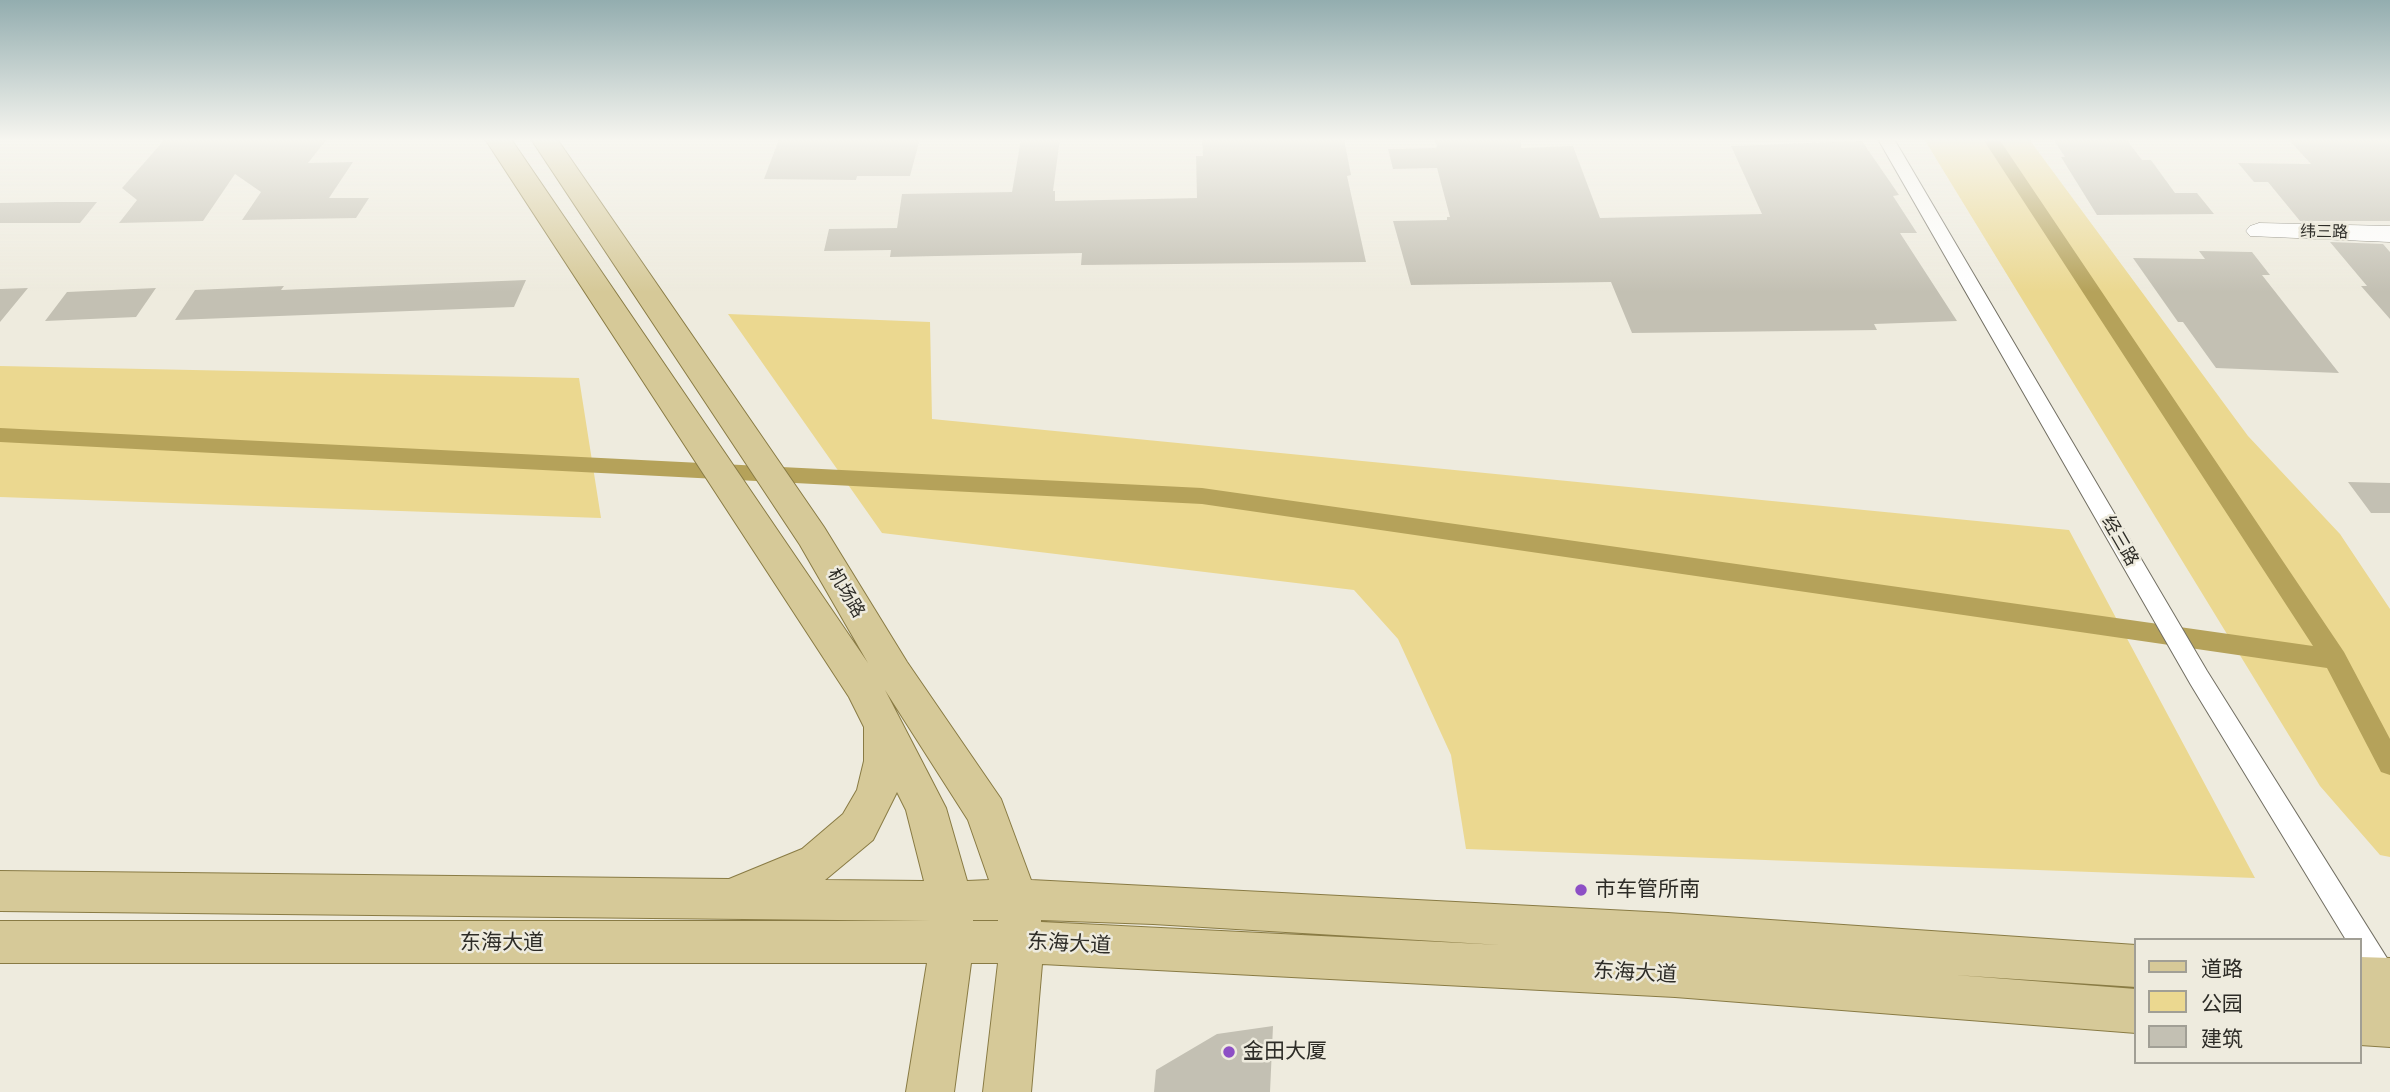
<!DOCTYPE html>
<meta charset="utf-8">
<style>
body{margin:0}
#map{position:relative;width:2390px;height:1092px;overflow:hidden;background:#eeebde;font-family:Raleway,"Noto Sans SC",sans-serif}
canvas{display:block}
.legend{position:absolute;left:2134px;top:938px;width:228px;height:126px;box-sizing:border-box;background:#eeebde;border:2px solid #a19f95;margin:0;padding:9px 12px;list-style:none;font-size:21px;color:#2d2c27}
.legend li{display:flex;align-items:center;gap:14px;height:35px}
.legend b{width:35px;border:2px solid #a19f95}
</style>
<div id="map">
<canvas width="2390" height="1092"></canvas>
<ul class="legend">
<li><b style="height:9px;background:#d6c998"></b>道路</li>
<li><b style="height:19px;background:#ebd890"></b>公园</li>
<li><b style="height:19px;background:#c3c0b3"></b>建筑</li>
</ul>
</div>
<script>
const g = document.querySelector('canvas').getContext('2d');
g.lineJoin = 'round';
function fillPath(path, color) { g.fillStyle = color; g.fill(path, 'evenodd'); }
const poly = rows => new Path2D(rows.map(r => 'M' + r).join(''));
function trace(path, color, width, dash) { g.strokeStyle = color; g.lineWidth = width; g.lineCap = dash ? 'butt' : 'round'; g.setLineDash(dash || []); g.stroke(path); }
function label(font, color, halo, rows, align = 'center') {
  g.font = font + ' Raleway,"Noto Sans SC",sans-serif'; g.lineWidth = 5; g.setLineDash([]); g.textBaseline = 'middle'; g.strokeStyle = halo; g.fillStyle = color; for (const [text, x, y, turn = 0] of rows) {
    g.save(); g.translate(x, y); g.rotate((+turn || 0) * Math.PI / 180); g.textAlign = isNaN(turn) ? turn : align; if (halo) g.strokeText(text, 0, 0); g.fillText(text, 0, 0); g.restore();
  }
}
const green = poly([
 [1924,139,2029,139,2248,436,2340,534,2390,609,2390,857,2380,855,2320,786],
 [728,314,930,322,932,419,2069,530,2255,878,1466,849,1451,755,1398,639,1354,590,882,533],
 [0,366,579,378,601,518,0,497]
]);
const canal = poly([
 [1983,139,1999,139,2344,652,2390,739,2390,775,2381,772,2327,668,1202,504,0,442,0,428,1202,488,2313,646,1983,139]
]);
const building = poly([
 [165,139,327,139,308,163,353,162,329,198,369,198,356,218,242,220,261,192,235,174,203,221,119,223,137,200,122,188],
 [779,139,920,139,910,176,857,176,856,180,764,179],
 [1021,139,1060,139,1053,191,1055,191,1055,201,1197,198,1196,156,1203,156,1202,139,1344,139,1351,175,1347,176,1366,262,1081,265,1082,253,890,257,891,250,824,251,829,229,897,228,902,194,1012,192],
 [1435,139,1521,139,1521,148,1573,146,1600,218,1762,214,1731,146,1862,141,1899,195,1893,196,1917,233,1900,233,1957,321,1874,324,1877,330,1632,333,1611,282,1411,285,1393,221,1447,220,1447,217,1450,217,1437,168,1393,169,1388,149,1434,148,1437,147],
 [2053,139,2126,139,2142,160,2151,160,2175,193,2197,193,2214,214,2097,215,2061,157,2065,157],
 [2288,139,2390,139,2390,221,2300,221,2268,182,2254,182,2238,163,2311,164],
 [56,202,97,202,80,223,0,223,0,203],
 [2330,242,2383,244,2390,252,2390,319,2361,286,2367,286],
 [2199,251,2252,252,2270,275,2262,275,2339,373,2216,368,2183,322,2178,322,2133,258,2205,259],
 [526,280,514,307,175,320,195,290,284,286,281,290],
 [28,288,0,322,0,289],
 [156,288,136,317,45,321,67,292],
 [2348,482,2390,483,2390,513,2371,513],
 [1273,1026,1270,1092,1154,1092,1156,1070,1217,1034]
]);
const street = poly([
 [1878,139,1894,139,2207,671,2390,963,2390,1001,2380,997,2360,964,2360,940,2346,940,2191,685,1878,139]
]);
const secondary = poly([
 [2259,223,2390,226,2390,242,2250,236,2246,231,2250,226,2259,223]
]);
const primary = poly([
 [485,139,511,139,868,663,800,545,531,139,557,139,824,527,907,662,1001,799,1031,880,1668,913,2136,945,2136,987,1955,975,2136,989,2136,1033,1675,997,1042,964,1031,1092,983,1092,998,963,971,963,954,1092,906,1092,927,963,0,963,0,921,930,921,0,911,0,871,729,879,802,849,843,814,857,790,864,761,864,727,849,697,485,139],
 [885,690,968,820,989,880,967,881,946,808,885,690],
 [897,792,906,810,924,881,825,880,873,840,897,792],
 [973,920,998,920,998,921,973,921,973,920],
 [1041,920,1153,924,1501,945,1041,922,1041,920],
 [2360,957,2390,958,2390,1047,2360,1045,2360,957]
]);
const markers = [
 [1581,890,7,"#8d4fc5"],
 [1229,1052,7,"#8d4fc5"]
];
const farStreetnames = [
 ["纬三路",2324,232,1]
];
const streetNames = [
 ["经三路",2120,541,60],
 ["机场路",846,593,59]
];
const nearPoinames = [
 ["市车管所南",1595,890],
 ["金田大厦",1243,1052]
];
const nearStreetnames = [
 ["东海大道",502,943],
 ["东海大道",1069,944,3],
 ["东海大道",1635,973,3]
];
fillPath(green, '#ebd890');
fillPath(canal, '#b5a25a');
fillPath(building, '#c3c0b3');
trace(street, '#726f63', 2);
trace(secondary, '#726f63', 1);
trace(primary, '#897b44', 2);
fillPath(street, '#fff');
fillPath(secondary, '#fff');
fillPath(primary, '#d6c998');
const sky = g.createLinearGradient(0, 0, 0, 292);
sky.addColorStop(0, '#93adaf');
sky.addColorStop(0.48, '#f7f6f0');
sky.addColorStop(1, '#f7f6f000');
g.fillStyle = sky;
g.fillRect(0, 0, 2390, 292);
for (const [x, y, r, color] of markers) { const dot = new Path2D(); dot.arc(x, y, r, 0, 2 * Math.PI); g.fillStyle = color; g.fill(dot); trace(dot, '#eeebde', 2.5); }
label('16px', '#2d2c27', '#eeebde', farStreetnames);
label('18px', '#2d2c27', '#eeebde', streetNames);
label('21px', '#2d2c27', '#eeebde', nearPoinames, 'left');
label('21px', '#2d2c27', '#eeebde', nearStreetnames);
</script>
